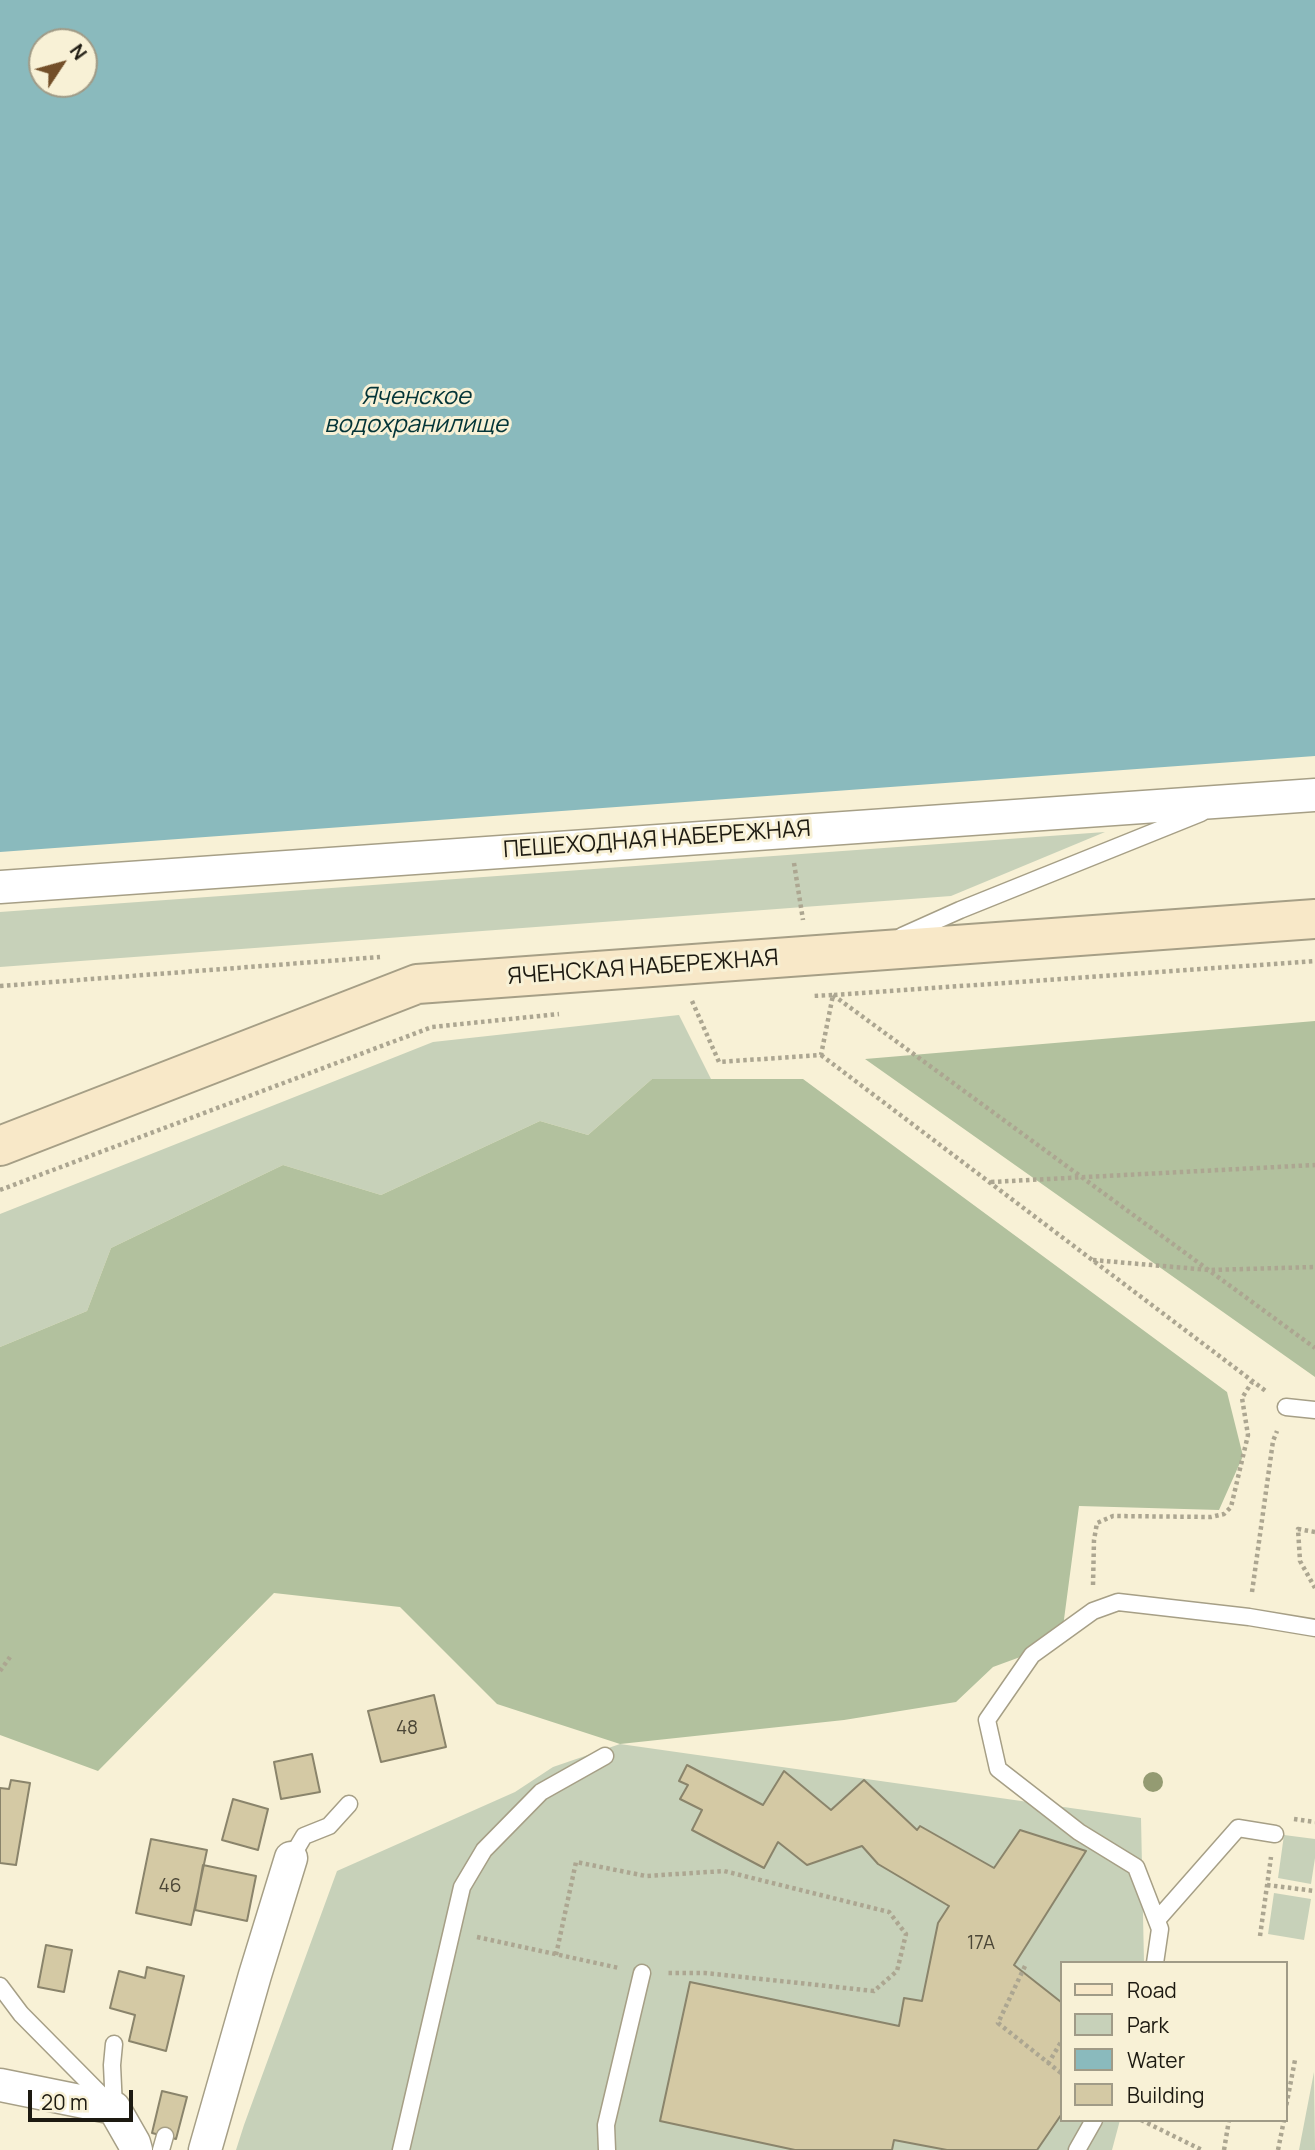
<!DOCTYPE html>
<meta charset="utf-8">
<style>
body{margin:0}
#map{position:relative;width:1315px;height:2150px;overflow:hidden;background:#f8f1d6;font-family:Manrope,sans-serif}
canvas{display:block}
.legend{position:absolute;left:1060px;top:1961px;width:228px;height:161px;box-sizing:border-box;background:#f8f1d6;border:2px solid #a09b87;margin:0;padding:9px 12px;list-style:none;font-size:21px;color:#1d1a11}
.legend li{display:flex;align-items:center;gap:14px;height:35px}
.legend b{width:35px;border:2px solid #a09b87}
.north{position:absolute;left:28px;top:28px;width:70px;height:70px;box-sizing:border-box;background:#f8f1d6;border:2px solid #a09b87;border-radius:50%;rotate:54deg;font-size:19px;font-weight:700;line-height:28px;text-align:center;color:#1d1a11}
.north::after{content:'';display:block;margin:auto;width:24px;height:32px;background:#734f29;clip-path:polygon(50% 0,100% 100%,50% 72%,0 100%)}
.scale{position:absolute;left:28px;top:2090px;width:105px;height:32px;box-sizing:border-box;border:4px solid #1d1a11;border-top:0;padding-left:9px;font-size:21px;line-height:24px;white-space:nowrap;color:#1d1a11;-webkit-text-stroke:5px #f8f1d6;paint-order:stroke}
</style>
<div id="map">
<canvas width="1315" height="2150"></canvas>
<ul class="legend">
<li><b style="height:9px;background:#f8e8c8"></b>Road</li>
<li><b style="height:19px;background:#c7d1b9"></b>Park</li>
<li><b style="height:19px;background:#8ababd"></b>Water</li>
<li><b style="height:19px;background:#d4c9a4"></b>Building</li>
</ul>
<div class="north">N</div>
<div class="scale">20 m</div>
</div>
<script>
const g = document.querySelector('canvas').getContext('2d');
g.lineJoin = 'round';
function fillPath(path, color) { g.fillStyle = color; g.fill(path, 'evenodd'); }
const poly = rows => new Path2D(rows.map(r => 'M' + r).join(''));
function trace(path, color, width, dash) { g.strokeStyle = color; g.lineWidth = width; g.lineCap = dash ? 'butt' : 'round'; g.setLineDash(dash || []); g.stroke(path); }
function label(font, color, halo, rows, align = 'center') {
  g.font = font + ' Manrope,sans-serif'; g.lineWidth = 6; g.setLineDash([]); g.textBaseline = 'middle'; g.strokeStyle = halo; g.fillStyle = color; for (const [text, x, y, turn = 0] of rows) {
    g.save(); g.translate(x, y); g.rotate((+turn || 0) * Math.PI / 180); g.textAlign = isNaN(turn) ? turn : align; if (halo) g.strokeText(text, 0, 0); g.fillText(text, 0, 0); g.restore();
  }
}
const green = poly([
 [1105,832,951,896,0,967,0,912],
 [679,1015,711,1079,652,1079,588,1135,540,1121,381,1195,283,1165,111,1248,87,1311,0,1347,0,1214,433,1042],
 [620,1744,1141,1818,1144,1963,1061,1963,1061,2120,1120,2120,1112,2150,236,2150,244,2125,337,1871,515,1792,553,1767],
 [1284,1835,1315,1839,1315,1858,1311,1884,1278,1878],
 [1274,1893,1311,1899,1304,1940,1268,1934],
 [1314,2072,1315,2150,1299,2150]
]);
const forest = poly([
 [1315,1021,1315,1377,865,1059],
 [652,1079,803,1079,1227,1392,1243,1456,1219,1510,1079,1506,1061,1642,993,1667,956,1702,844,1720,620,1744,497,1704,400,1607,274,1593,98,1771,0,1735,0,1347,87,1311,111,1248,283,1165,381,1195,540,1121,588,1135]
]);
const water = poly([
 [0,0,1315,0,1315,756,0,852],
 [42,42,84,42,84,84,42,84]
]);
const building = poly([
 [434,1695,446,1747,381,1762,368,1711,434,1695],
 [312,1754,320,1792,281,1799,274,1762,312,1754],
 [687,1765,763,1805,784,1771,831,1810,864,1780,917,1830,920,1826,994,1868,1020,1830,1086,1851,1014,1965,1061,2002,1061,2115,1037,2150,947,2150,894,2140,892,2150,795,2150,660,2121,690,1982,899,2026,904,1998,922,2001,938,1923,949,1906,878,1864,862,1846,807,1865,778,1842,764,1868,692,1830,702,1810,680,1799,688,1785,679,1781,687,1765],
 [11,1780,30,1783,16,1865,0,1863,0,1788,9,1789,11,1780],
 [233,1799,268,1809,258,1850,222,1840,233,1799],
 [151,1839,207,1850,191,1925,136,1913,151,1839],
 [203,1865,256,1876,247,1921,195,1910,203,1865],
 [46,1945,72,1950,64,1992,38,1987,46,1945],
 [147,1967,184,1976,166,2051,129,2041,135,2015,110,2008,119,1971,145,1978,147,1967],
 [162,2091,187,2097,176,2139,152,2133,162,2091]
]);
const path = poly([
 [794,863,803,920],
 [0,986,380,957],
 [833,995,1315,1348],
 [834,995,1315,961],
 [692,1001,719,1062,821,1055,833,995,812,996],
 [821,1055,1267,1392],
 [991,1182,1315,1165],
 [0,1190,432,1027,559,1014],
 [1093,1260,1209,1270,1315,1267],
 [1315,1532,1298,1529,1300,1561,1315,1588],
 [1093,1585,1094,1540,1097,1523,1113,1516,1211,1517,1224,1514,1231,1507,1248,1435,1242,1398,1252,1382],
 [1252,1592,1273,1441,1277,1431],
 [0,1671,10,1657],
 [1294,1819,1315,1822],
 [1267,1885,1315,1891],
 [1260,1936,1271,1857],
 [477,1937,619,1968],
 [556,1955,576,1862,646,1876,724,1871,889,1912,906,1934,897,1971,874,1991,705,1973,666,1973],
 [1025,1966,998,2023,1061,2073],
 [1048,2064,1061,2042],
 [1285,2112,1295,2060],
 [1141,2120,1202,2150],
 [1224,2150,1229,2120],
 [1278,2150,1284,2120]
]);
const lane = poly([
 [902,936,960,910,1201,813],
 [1286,1407,1315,1410],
 [291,1858,304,1836,329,1826,349,1804],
 [1157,1920,1238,1828,1275,1834],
 [1155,1963,1160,1929,1136,1867,1079,1832,998,1769,987,1720,1032,1655,1093,1611,1118,1602,1249,1617,1315,1628],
 [0,1986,21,2014,114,2108,112,2065,114,2044],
 [161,2150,165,2136],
 [401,2150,462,1887,484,1850,541,1792,605,1756],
 [607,2150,606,2125,642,1973],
 [1077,2150,1094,2120]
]);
const street = poly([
 [0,887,1315,795],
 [0,2085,114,2108,134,2143,136,2150],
 [205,2150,255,1975,291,1858]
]);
const secondary = poly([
 [0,1146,417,984,1315,919]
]);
const trees = [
 [1153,1782]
];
const numberNames = [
 ["48",407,1729],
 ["46",170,1887],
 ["17А",981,1944]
];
const streetNames = [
 ["ПЕШЕХОДНАЯ НАБЕРЕЖНАЯ",657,840,-4],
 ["ЯЧЕНСКАЯ НАБЕРЕЖНАЯ",643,968,-4]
];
const waterNames = [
 ["Яченское",416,397],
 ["водохранилище",416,425]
];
fillPath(green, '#c7d1b9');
fillPath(forest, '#b2c19e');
fillPath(water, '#8ababd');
fillPath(building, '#d4c9a4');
trace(building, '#8a846b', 2);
trace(lane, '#a69f86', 19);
trace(street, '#a69f86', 35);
trace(secondary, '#a69f86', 42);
trace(path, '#aca691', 4.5, [3.5, 3.5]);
trace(lane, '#fff', 16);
trace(street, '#fff', 32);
trace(secondary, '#f8e8c8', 38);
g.fillStyle = '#949b72';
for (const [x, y] of trees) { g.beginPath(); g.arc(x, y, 10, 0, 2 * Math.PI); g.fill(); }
label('19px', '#4b4636', null, numberNames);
label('23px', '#1d1a11', '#f8f1d6', streetNames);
label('italic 24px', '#033437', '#f8f1d6', waterNames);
</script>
